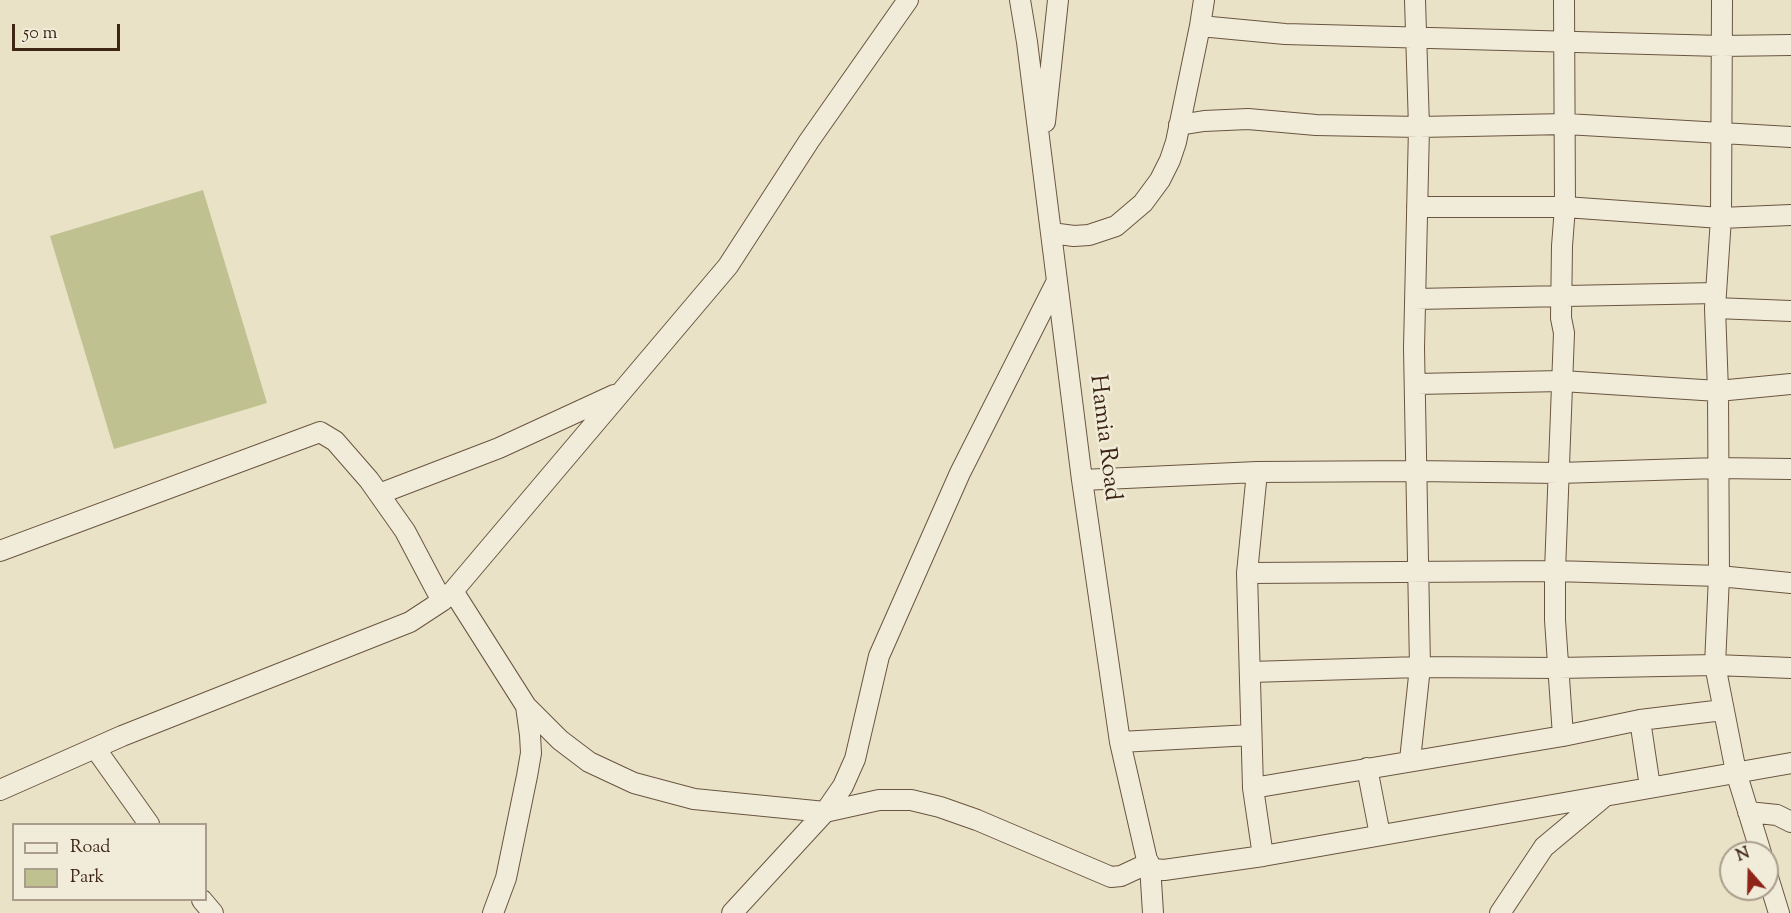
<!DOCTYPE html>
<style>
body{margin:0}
#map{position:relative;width:1791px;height:913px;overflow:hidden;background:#eae2c6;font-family:"Sorts Mill Goudy",serif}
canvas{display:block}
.legend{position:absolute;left:12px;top:823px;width:195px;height:78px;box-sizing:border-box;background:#f1ecda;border:2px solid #aa9d8b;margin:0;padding:8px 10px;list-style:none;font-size:18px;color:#3f2614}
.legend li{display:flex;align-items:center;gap:12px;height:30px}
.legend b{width:30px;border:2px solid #aa9d8b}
.north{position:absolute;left:1719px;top:841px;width:60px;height:60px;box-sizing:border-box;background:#f1ecda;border:2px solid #aa9d8b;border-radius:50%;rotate:340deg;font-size:16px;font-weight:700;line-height:24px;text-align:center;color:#3f2614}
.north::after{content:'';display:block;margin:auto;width:21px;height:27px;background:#8f2418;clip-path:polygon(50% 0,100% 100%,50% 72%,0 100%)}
.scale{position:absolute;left:12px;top:24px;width:108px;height:27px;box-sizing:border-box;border:3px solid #3f2614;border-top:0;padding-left:8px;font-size:18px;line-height:21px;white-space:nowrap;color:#3f2614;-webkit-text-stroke:4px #f1ecda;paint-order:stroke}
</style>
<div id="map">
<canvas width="1791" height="913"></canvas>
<ul class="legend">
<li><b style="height:8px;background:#f1ecda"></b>Road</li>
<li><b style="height:16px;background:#bfc190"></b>Park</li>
</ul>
<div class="north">N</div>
<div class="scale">50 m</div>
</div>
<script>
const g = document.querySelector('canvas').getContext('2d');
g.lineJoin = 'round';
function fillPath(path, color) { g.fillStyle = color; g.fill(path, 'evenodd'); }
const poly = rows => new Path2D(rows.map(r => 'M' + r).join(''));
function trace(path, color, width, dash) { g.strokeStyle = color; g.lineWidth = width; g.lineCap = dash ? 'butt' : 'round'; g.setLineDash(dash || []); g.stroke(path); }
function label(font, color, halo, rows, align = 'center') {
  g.font = font + ' "Sorts Mill Goudy",serif'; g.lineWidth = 5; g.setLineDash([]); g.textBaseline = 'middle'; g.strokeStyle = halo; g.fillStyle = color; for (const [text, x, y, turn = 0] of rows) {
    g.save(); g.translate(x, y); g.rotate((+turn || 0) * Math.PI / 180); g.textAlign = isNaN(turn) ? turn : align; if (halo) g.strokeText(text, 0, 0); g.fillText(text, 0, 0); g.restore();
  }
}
const green = poly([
 [203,190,267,403,114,449,50,236]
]);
const minor = poly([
 [1020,0,1027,42,1082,480,1120,742,1147,860,1150,865,1154,869,1164,870,1263,856,1791,763],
 [1722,0,1721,218,1715,308,1718,391,1719,576,1715,665,1736,772,1761,853],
 [1200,26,1285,34,1721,46,1791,45],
 [1045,122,1058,0],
 [1179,125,1204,121,1248,119,1316,125,1419,127,1566,124,1791,137],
 [1417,207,1565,207,1721,218,1791,215],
 [1051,233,1074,236,1089,235,1116,226,1143,203,1160,180,1170,160,1176,142,1200,26,1204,0],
 [1415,299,1716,293],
 [1715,308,1791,311],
 [1416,384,1562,381,1718,391,1791,384],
 [1257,472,1247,573,1253,788,1263,856],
 [1082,480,1257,472,1416,471,1559,473,1717,468,1791,469],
 [379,494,499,448,614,395],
 [0,551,320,432,335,441,369,480,405,531,442,601],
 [1247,573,1555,571,1719,576,1791,583],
 [453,591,526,706,530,735,531,753,527,776,506,878,493,913],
 [1250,672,1420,667,1558,668,1715,665,1791,668],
 [526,706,560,740,589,762,634,783,694,799,825,812,879,800,911,800,940,807,977,820,1111,877,1121,876,1149,863],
 [1640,720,1650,787],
 [1563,736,1555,620,1555,571,1564,333,1561,318,1562,246,1565,207,1564,0],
 [1120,742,1251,735],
 [95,748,149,824],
 [1410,760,1420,667,1414,348,1419,127,1415,0],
 [1367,768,1380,835],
 [1253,788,1563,736,1640,720,1723,710],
 [0,790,122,736,410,622,442,601,453,591,728,266,809,141,908,0],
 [1748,812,1777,815,1791,822],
 [1150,865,1153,913],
 [1767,874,1779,913],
 [202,900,213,913],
 [732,913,825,812,843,786,855,759,879,656,960,473,1057,281],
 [1500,913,1544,847,1605,796]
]);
const streetNames = [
 ["Hamia Road",1103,438,83]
];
fillPath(green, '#bfc190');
trace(minor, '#6a5540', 22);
trace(minor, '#f1ecda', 20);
label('24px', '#3f2614', '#f1ecda', streetNames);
</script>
